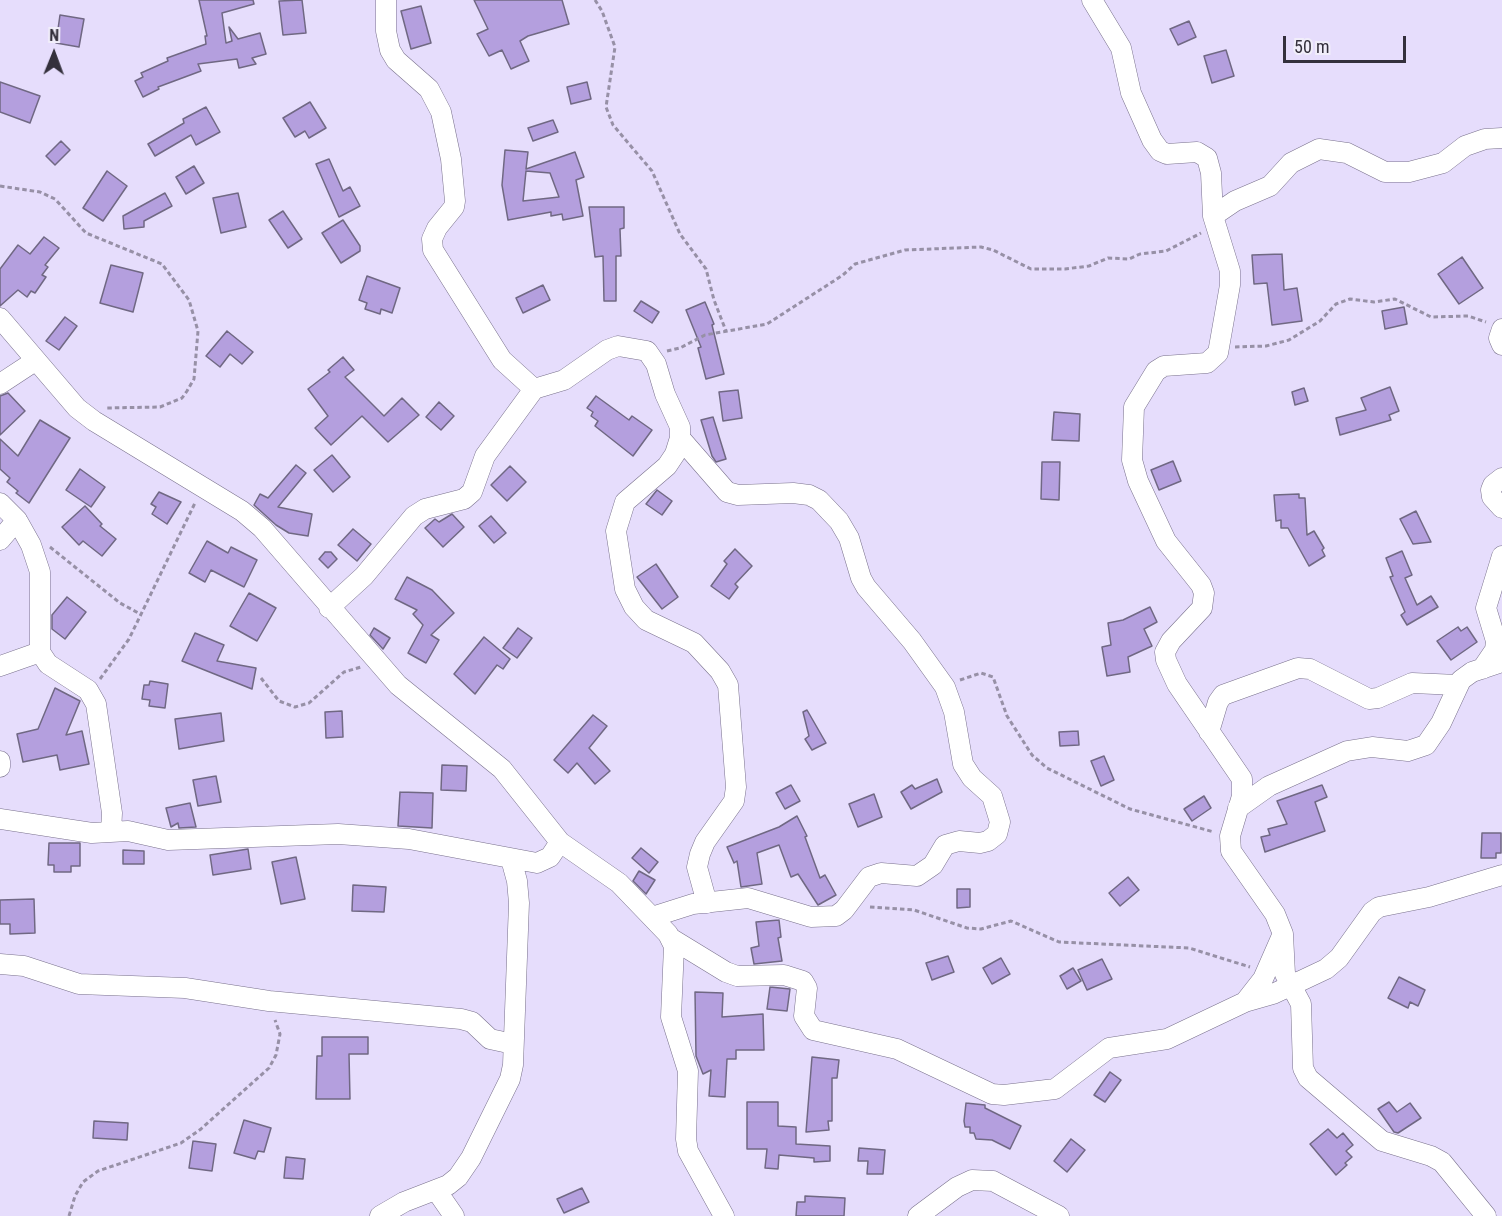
<!DOCTYPE html>
<style>
body{margin:0}
#map{position:relative;width:1502px;height:1216px;overflow:hidden;background:#e6ddfc;font-family:"Roboto Condensed",sans-serif}
canvas{display:block}
.north{position:absolute;left:24px;top:24px;width:60px;height:60px;-webkit-text-stroke:4px #f1eefa;paint-order:stroke;rotate:1deg;font-size:16px;font-weight:700;line-height:24px;text-align:center;color:#34303c}
.north::after{content:'';display:block;margin:auto;width:21px;height:27px;background:#34303c;clip-path:polygon(50% 0,100% 100%,50% 72%,0 100%)}
.scale{position:absolute;left:1283px;top:36px;width:123px;height:27px;box-sizing:border-box;border:3px solid #34303c;border-top:0;padding-left:8px;font-size:18px;line-height:21px;white-space:nowrap;color:#34303c;-webkit-text-stroke:4px #f1eefa;paint-order:stroke}
</style>
<div id="map">
<canvas width="1502" height="1216"></canvas>
<div class="north">N</div>
<div class="scale">50 m</div>
</div>
<script>
const g = document.querySelector('canvas').getContext('2d');
g.lineJoin = 'round';
function fillPath(path, color) { g.fillStyle = color; g.fill(path, 'evenodd'); }
const poly = rows => new Path2D(rows.map(r => 'M' + r).join(''));
function trace(path, color, width, dash) { g.strokeStyle = color; g.lineWidth = width; g.lineCap = dash ? 'butt' : 'round'; g.setLineDash(dash || []); g.stroke(path); }
const building = poly([
 [199,0,253,0,254,4,222,13,226,43,232,41,229,27,238,39,260,33,266,54,252,58,256,64,239,68,237,59,198,64,201,71,158,87,159,89,143,97,135,81,143,77,141,73,168,61,167,58,206,44,205,36,207,36,199,0],
 [302,0,306,33,283,35,279,1,302,0],
 [474,0,562,0,569,24,528,36,520,41,529,61,511,69,502,50,489,56,477,34,488,29,474,0],
 [421,6,431,43,411,49,401,11,421,6],
 [60,15,84,19,79,47,56,43,60,15],
 [1189,21,1196,37,1178,45,1170,29,1189,21],
 [1226,50,1234,76,1212,83,1204,56,1226,50],
 [0,82,40,96,30,123,0,112,0,82],
 [587,82,591,99,571,104,567,87,587,82],
 [310,102,326,128,309,138,305,131,295,137,283,118,310,102],
 [206,107,220,132,196,145,191,135,155,156,148,144,184,123,183,119,206,107],
 [553,120,558,132,533,141,528,128,553,120],
 [61,141,70,150,55,165,46,156,61,141],
 [505,150,528,152,526,169,575,152,584,177,576,180,583,216,563,220,562,214,551,216,551,212,508,220,502,185,505,150],
 [526,171,550,173,559,197,523,201,526,171],
 [329,159,343,191,350,187,360,206,339,217,316,164,329,159],
 [194,166,204,183,186,194,176,177,194,166],
 [107,171,127,186,103,221,83,208,107,171],
 [165,193,172,206,144,221,144,227,124,229,123,216,165,193],
 [238,193,246,227,221,233,213,198,238,193],
 [589,207,624,207,624,228,620,229,621,256,616,256,616,301,604,301,603,256,595,257,589,207],
 [283,211,302,239,288,248,269,220,283,211],
 [343,220,360,246,360,251,341,263,322,233,343,220],
 [44,237,59,248,45,265,48,267,42,275,46,277,35,293,31,291,27,297,18,290,0,306,0,269,18,245,30,254,44,237],
 [1282,254,1284,290,1297,288,1302,321,1272,325,1267,283,1254,284,1252,255,1282,254],
 [1462,257,1483,288,1459,304,1438,274,1462,257],
 [111,265,143,273,133,312,100,303,111,265],
 [367,276,400,288,392,313,381,309,380,314,365,309,367,303,359,300,367,276],
 [543,285,550,300,523,313,516,298,543,285],
 [641,301,659,312,652,323,634,311,641,301],
 [705,302,714,324,712,325,724,374,706,379,698,348,701,347,686,310,705,302],
 [1404,307,1407,324,1385,329,1382,311,1404,307],
 [65,317,77,326,59,350,46,341,65,317],
 [227,331,253,352,242,364,230,354,220,367,206,356,227,331],
 [343,357,354,370,345,377,384,416,402,398,419,415,388,442,362,416,331,445,315,428,328,416,308,389,330,372,328,370,343,357],
 [1390,387,1399,411,1389,415,1391,420,1340,435,1336,418,1366,410,1361,398,1390,387],
 [1304,388,1308,401,1295,405,1292,392,1304,388],
 [738,390,742,418,723,421,719,392,738,390],
 [8,393,25,411,0,435,0,396,8,393],
 [596,396,629,420,632,416,652,430,633,456,595,426,598,421,591,416,593,412,587,408,596,396],
 [439,402,454,416,441,430,426,417,439,402],
 [1054,412,1080,414,1079,441,1052,440,1054,412],
 [713,417,726,459,716,462,712,456,701,420,713,417],
 [40,420,70,438,29,503,16,493,18,491,7,482,10,478,0,469,0,439,18,456,40,420],
 [332,455,350,477,333,492,314,470,332,455],
 [1173,461,1181,481,1159,490,1151,470,1173,461],
 [1042,462,1060,462,1059,500,1041,499,1042,462],
 [296,465,306,473,278,507,312,514,308,536,289,533,276,525,254,505,260,494,268,498,296,465],
 [510,466,526,482,507,501,491,485,510,466],
 [80,469,105,487,91,507,66,490,80,469],
 [657,490,672,501,662,515,646,504,657,490],
 [159,492,181,502,167,524,152,514,156,507,151,504,159,492],
 [1299,494,1299,498,1305,498,1307,535,1314,531,1324,548,1322,550,1325,556,1309,566,1288,528,1281,528,1281,520,1276,521,1274,495,1299,494],
 [85,506,102,524,100,526,116,539,102,556,83,541,79,545,62,527,85,506],
 [1416,511,1431,542,1413,544,1400,519,1416,511],
 [452,514,464,527,443,547,425,528,435,519,439,522,452,514],
 [491,516,506,533,494,543,479,526,491,516],
 [353,529,371,544,357,561,338,545,353,529],
 [207,541,228,553,231,547,257,560,244,587,211,570,205,582,189,573,207,541],
 [735,549,752,566,735,584,738,587,729,599,711,586,727,564,724,561,735,549],
 [1402,551,1412,575,1405,578,1417,605,1431,596,1438,607,1407,625,1401,615,1405,612,1390,577,1393,576,1386,558,1402,551],
 [325,552,331,552,337,559,328,568,319,559,325,552],
 [656,564,678,597,662,609,637,577,656,564],
 [407,577,432,590,454,613,431,635,439,640,426,663,408,653,423,625,413,614,417,610,395,599,407,577],
 [249,593,276,608,257,641,230,626,249,593],
 [67,597,86,612,65,639,52,629,52,615,67,597],
 [1150,607,1157,622,1144,629,1152,646,1128,657,1130,672,1107,676,1102,647,1111,645,1108,623,1123,620,1150,607],
 [1458,627,1461,631,1467,627,1477,642,1451,660,1437,641,1458,627],
 [374,628,390,638,383,649,370,635,374,628],
 [518,628,532,638,517,658,503,648,518,628],
 [195,633,224,645,217,661,256,668,252,689,182,661,195,633],
 [484,637,510,659,503,669,497,665,475,694,454,674,484,637],
 [150,681,168,684,165,708,149,706,150,700,142,699,144,685,149,685,150,681],
 [55,688,80,701,66,735,82,731,89,764,60,770,57,755,23,762,17,734,38,729,55,688],
 [807,710,826,743,812,750,805,739,809,736,803,712,807,710],
 [342,711,343,737,326,738,325,712,342,711],
 [221,713,224,741,179,749,175,719,221,713],
 [593,715,607,726,589,748,610,771,595,784,577,763,568,773,554,760,593,715],
 [1078,731,1079,745,1060,746,1059,732,1078,731],
 [1104,756,1114,780,1101,786,1091,761,1104,756],
 [442,765,467,766,466,791,441,790,442,765],
 [216,776,221,802,198,806,193,780,216,776],
 [937,779,942,792,911,809,901,792,912,785,915,789,937,779],
 [791,785,800,801,785,809,776,793,791,785],
 [1322,785,1327,797,1315,802,1325,831,1265,852,1261,837,1270,835,1268,829,1287,824,1277,801,1322,785],
 [400,792,433,793,432,828,398,826,400,792],
 [874,794,882,817,858,827,849,804,874,794],
 [1204,796,1211,808,1192,821,1184,809,1204,796],
 [190,803,196,827,179,828,178,823,171,827,166,808,190,803],
 [797,816,807,836,805,837,820,878,825,875,836,895,818,905,798,874,791,877,779,845,757,853,762,884,741,887,737,861,734,863,727,847,779,827,797,816],
 [1482,833,1501,833,1501,853,1496,853,1496,858,1481,858,1482,833],
 [49,843,80,843,80,866,71,866,71,872,54,872,54,865,48,865,49,843],
 [641,848,658,862,649,873,632,858,641,848],
 [248,849,251,869,213,875,210,855,248,849],
 [123,850,144,851,144,864,123,864,123,850],
 [296,857,305,899,281,904,272,862,296,857],
 [639,871,655,880,646,894,633,881,639,871],
 [1128,877,1139,890,1120,906,1109,893,1128,877],
 [353,885,386,887,384,912,352,911,353,885],
 [957,889,970,889,970,907,957,908,957,889],
 [34,899,35,933,10,934,10,924,0,924,0,900,34,899],
 [779,920,781,937,778,938,782,961,754,964,751,948,759,946,756,922,779,920],
 [948,956,954,972,932,980,926,963,948,956],
 [1001,958,1010,974,992,984,983,968,1001,958],
 [1102,959,1112,979,1087,990,1078,970,1102,959],
 [1073,968,1081,981,1067,989,1060,976,1073,968],
 [1399,977,1425,990,1418,1006,1410,1002,1408,1008,1388,998,1399,977],
 [770,987,790,989,787,1011,767,1009,770,987],
 [695,992,723,993,722,1017,763,1014,764,1050,736,1050,736,1059,727,1059,725,1097,709,1096,711,1070,703,1074,696,1056,695,992],
 [322,1037,368,1037,368,1054,349,1054,350,1099,316,1099,317,1056,322,1056,322,1037],
 [812,1057,839,1060,837,1078,832,1078,832,1121,828,1121,829,1130,806,1132,812,1057],
 [1110,1072,1121,1080,1105,1102,1094,1095,1110,1072],
 [747,1102,778,1102,778,1126,796,1127,796,1144,830,1146,830,1161,814,1162,814,1158,779,1155,778,1169,765,1168,767,1149,747,1149,747,1102],
 [1389,1102,1397,1112,1410,1103,1421,1118,1398,1133,1394,1132,1378,1109,1389,1102],
 [966,1103,985,1105,985,1108,1021,1126,1010,1149,992,1140,976,1139,974,1133,970,1133,970,1127,965,1127,964,1121,966,1103],
 [244,1120,271,1128,264,1152,258,1151,255,1159,234,1153,244,1120],
 [94,1121,128,1123,127,1140,93,1138,94,1121],
 [1328,1129,1337,1138,1343,1133,1353,1145,1346,1151,1352,1157,1345,1163,1347,1165,1336,1175,1310,1144,1328,1129],
 [1071,1139,1085,1150,1067,1172,1054,1161,1071,1139],
 [193,1141,216,1144,212,1171,189,1168,193,1141],
 [859,1148,885,1150,883,1174,867,1174,868,1161,858,1161,859,1148],
 [286,1157,305,1159,303,1179,284,1178,286,1157],
 [582,1188,589,1202,564,1213,557,1199,582,1188],
 [805,1196,845,1198,844,1216,796,1216,797,1202,805,1202,805,1196]
]);
const path = poly([
 [595,0,602,11,615,47,606,107,613,125,652,171,680,234,706,269,714,300,726,331],
 [0,186,40,192,55,199,86,233,162,264,189,300,198,331,194,379,187,391,182,398,160,407,106,408],
 [1235,347,1266,346,1289,340,1320,321,1336,304,1350,299,1374,302,1395,299,1431,317,1468,316,1486,322],
 [667,351,680,348,705,335,767,324,843,275,855,264,905,250,981,247,993,250,1031,269,1065,269,1089,266,1108,258,1129,259,1140,254,1166,251,1201,233],
 [50,547,120,603,142,615],
 [261,678,279,701,295,707,309,703,344,672,361,667],
 [100,679,129,639,195,503],
 [960,680,981,673,993,677,1007,716,1032,755,1047,768,1130,809,1214,832],
 [870,907,914,910,967,928,981,929,1011,921,1059,942,1189,948,1250,967],
 [69,1216,75,1196,83,1182,98,1171,181,1143,201,1129,269,1068,276,1055,280,1034,275,1020]
]);
const minor = poly([
 [386,0,386,31,390,50,396,60,429,89,441,112,451,159,455,201,454,207,437,228,432,239,433,250,502,360,534,389],
 [1092,0,1121,48,1131,93,1152,140,1160,151,1167,154,1197,152,1207,158,1211,173,1213,216,1230,271,1230,285,1218,353,1207,363,1164,366,1156,371,1134,407,1132,460,1138,481,1166,541,1201,585,1204,593,1202,608,1171,641,1165,652,1166,660,1177,684,1242,779,1242,796,1230,836,1231,851,1275,914,1283,934,1285,974,1301,1004,1303,1068,1308,1078,1382,1141,1431,1156,1442,1162,1486,1216],
 [1213,216,1235,201,1270,186,1291,163,1319,149,1347,153,1385,172,1409,172,1443,163,1465,146,1485,139,1502,138],
 [0,318,77,408,94,421,242,511,262,528,398,685,502,769,560,842,619,883,668,934,674,946,671,1017,688,1071,686,1139,688,1151,724,1216],
 [1502,329,1499,338,1502,345],
 [0,384,35,361],
 [1502,478,1493,485,1491,490,1492,497,1502,508],
 [0,503,17,520,31,545,40,572,40,652,48,664,88,690,96,704,112,813,111,832],
 [0,540,17,520],
 [329,608,364,576,414,516,425,509,464,499,472,492,485,456,534,389,564,380,607,350,618,346,647,351,656,364,665,394,680,427,680,438,675,454,667,466,625,502,616,531,625,589,634,607,646,620,694,643,720,671,728,685,736,787,734,801,705,842,700,854,697,867,707,903],
 [0,666,40,652],
 [1482,669,1495,650,1496,641,1486,608,1502,556],
 [1209,732,1218,702,1223,695,1298,668,1310,669,1369,699,1378,698,1412,683,1458,685],
 [0,761,0,767],
 [1238,808,1269,786,1347,751,1372,747,1408,751,1426,745,1441,723,1461,680,1472,672,1502,662],
 [0,819,92,833,128,831,168,840,338,834,409,839,537,863,550,857,560,842],
 [652,917,693,904,748,898,811,917,836,916,844,910,869,877,881,873,917,876,933,865,945,845,959,841,980,843,988,841,997,834,1000,822,992,796,972,778,963,764,954,712,945,687,912,641,866,587,861,578,849,538,839,521,819,500,809,495,793,493,738,495,727,492,680,438],
 [672,939,726,972,737,976,784,975,803,981,807,988,804,1016,813,1030,897,1049,992,1094,1004,1095,1055,1089,1109,1048,1167,1039,1245,1002,1263,979,1281,938],
 [0,964,24,966,79,984,185,988,269,1001,461,1019,472,1022,490,1039,513,1044],
 [1245,1002,1273,994,1326,969,1339,958,1372,912,1379,907,1429,897,1502,875],
 [436,1190,454,1216],
 [380,1216,404,1202,448,1185,458,1177,471,1158,510,1079,513,1065,519,903,517,881,511,859],
 [918,1216,957,1187,972,1180,993,1181,1059,1216]
]);
fillPath(building, '#b49fde');
trace(building, '#706883', 1.5);
trace(minor, '#79718c', 21);
trace(path, '#9790a6', 3, [4.5, 3]);
trace(minor, '#fff', 20);
</script>
